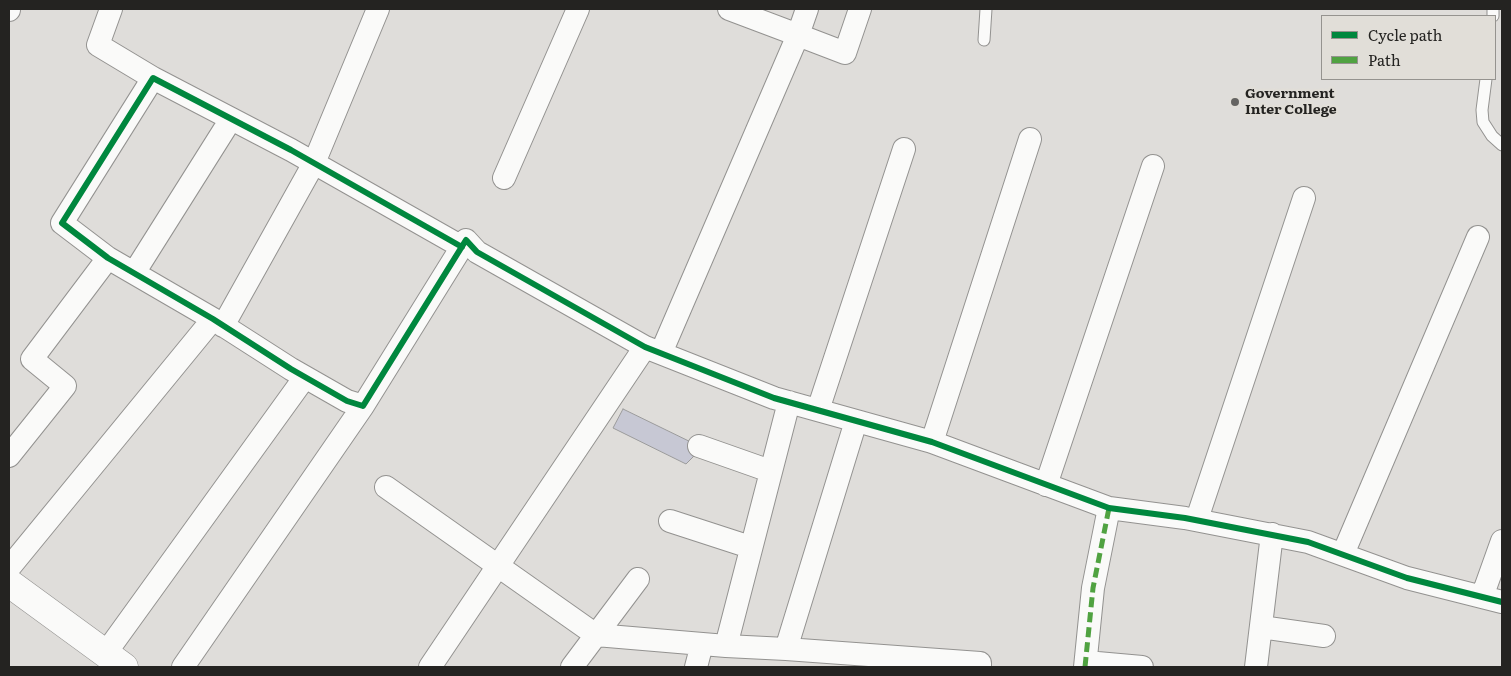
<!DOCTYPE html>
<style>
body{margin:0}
#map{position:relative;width:1511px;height:676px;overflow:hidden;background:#dfddda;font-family:Literata,serif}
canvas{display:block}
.frame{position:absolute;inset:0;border:10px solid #242321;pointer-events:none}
.legend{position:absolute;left:1321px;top:15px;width:175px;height:65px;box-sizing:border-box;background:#e1ded8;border:1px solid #95938f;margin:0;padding:6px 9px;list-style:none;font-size:15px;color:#242321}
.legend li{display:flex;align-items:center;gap:10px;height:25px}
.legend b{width:25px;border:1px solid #95938f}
</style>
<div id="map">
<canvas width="1511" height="676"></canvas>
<div class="frame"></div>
<ul class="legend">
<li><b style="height:6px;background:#00873e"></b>Cycle path</li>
<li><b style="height:6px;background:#50a241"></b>Path</li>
</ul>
</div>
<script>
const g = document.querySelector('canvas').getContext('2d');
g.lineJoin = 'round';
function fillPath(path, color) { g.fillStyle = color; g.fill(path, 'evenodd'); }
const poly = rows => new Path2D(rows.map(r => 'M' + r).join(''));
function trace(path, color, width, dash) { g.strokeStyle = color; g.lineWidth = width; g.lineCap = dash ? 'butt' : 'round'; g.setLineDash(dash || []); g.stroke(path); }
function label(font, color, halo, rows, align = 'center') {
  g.font = font + ' Literata,serif'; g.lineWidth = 5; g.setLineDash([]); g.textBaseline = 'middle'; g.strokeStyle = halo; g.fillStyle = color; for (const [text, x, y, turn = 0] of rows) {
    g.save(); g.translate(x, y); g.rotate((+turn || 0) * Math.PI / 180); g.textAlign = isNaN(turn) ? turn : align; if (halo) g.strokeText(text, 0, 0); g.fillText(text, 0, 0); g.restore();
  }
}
const building = poly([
 [623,409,699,446,694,456,686,464,613,428,623,409]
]);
const service = poly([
 [1493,16,1493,9],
 [984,40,986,9],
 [1486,79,1482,110,1483,122,1492,136,1502,145]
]);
const minor = poly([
 [111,9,98,45,153,78],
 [729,9,798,35,807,9],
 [9,10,9,9],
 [504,178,578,9],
 [462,247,291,150,153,78,62,223,108,258,213,319,291,369,347,401,363,406,466,240,477,252,645,347,774,398,932,442,1109,508,1185,518,1308,542,1407,578,1502,602],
 [134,273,231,119],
 [223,326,314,163,378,9],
 [661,353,798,35,845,53,860,9],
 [818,410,904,149],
 [932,442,1030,139],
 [699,446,770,471],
 [9,456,65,386,32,359,108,258],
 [1046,485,1153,166],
 [386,487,596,635,726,646,786,649,856,421],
 [1197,519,1304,198],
 [670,521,750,547],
 [1343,554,1478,237],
 [9,568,213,319],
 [1482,597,1502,541],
 [1261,627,1324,636],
 [726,646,789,402],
 [786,649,980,663,980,667],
 [105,654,305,377],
 [1086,662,1142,667],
 [183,667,363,406],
 [430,667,645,347],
 [572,667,638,579],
 [696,667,702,644],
 [1085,667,1093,588,1109,508],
 [1256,667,1272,534]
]);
const tertiary = poly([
 [9,583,124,667]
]);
const quiet = poly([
 [1085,667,1093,588,1109,508]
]);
const cycleway = poly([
 [462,247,291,150,153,78,62,223,108,258,213,319,291,369,347,401,363,406,466,240,477,252,645,347,774,398,932,442,1109,508,1185,518,1308,542,1407,578,1502,602]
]);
const markers = [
 [1235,102,5,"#656462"]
];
const poiNames = [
 ["Government",1245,94],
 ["Inter College",1245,110]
];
fillPath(building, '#c7c8d4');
trace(building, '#9b9b9b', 1);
trace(service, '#939290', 13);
trace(minor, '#939290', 24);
trace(tertiary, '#939290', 29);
trace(service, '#fafaf9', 11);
trace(minor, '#fafaf9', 22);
trace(tertiary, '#fafaf9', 28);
trace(quiet, '#50a241', 5, [10, 5]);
trace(cycleway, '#00873e', 6);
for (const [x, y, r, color] of markers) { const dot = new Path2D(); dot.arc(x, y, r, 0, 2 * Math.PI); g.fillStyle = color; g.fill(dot); trace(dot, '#e1ded8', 2); }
label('bold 14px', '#242321', '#e1ded8', poiNames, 'left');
</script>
